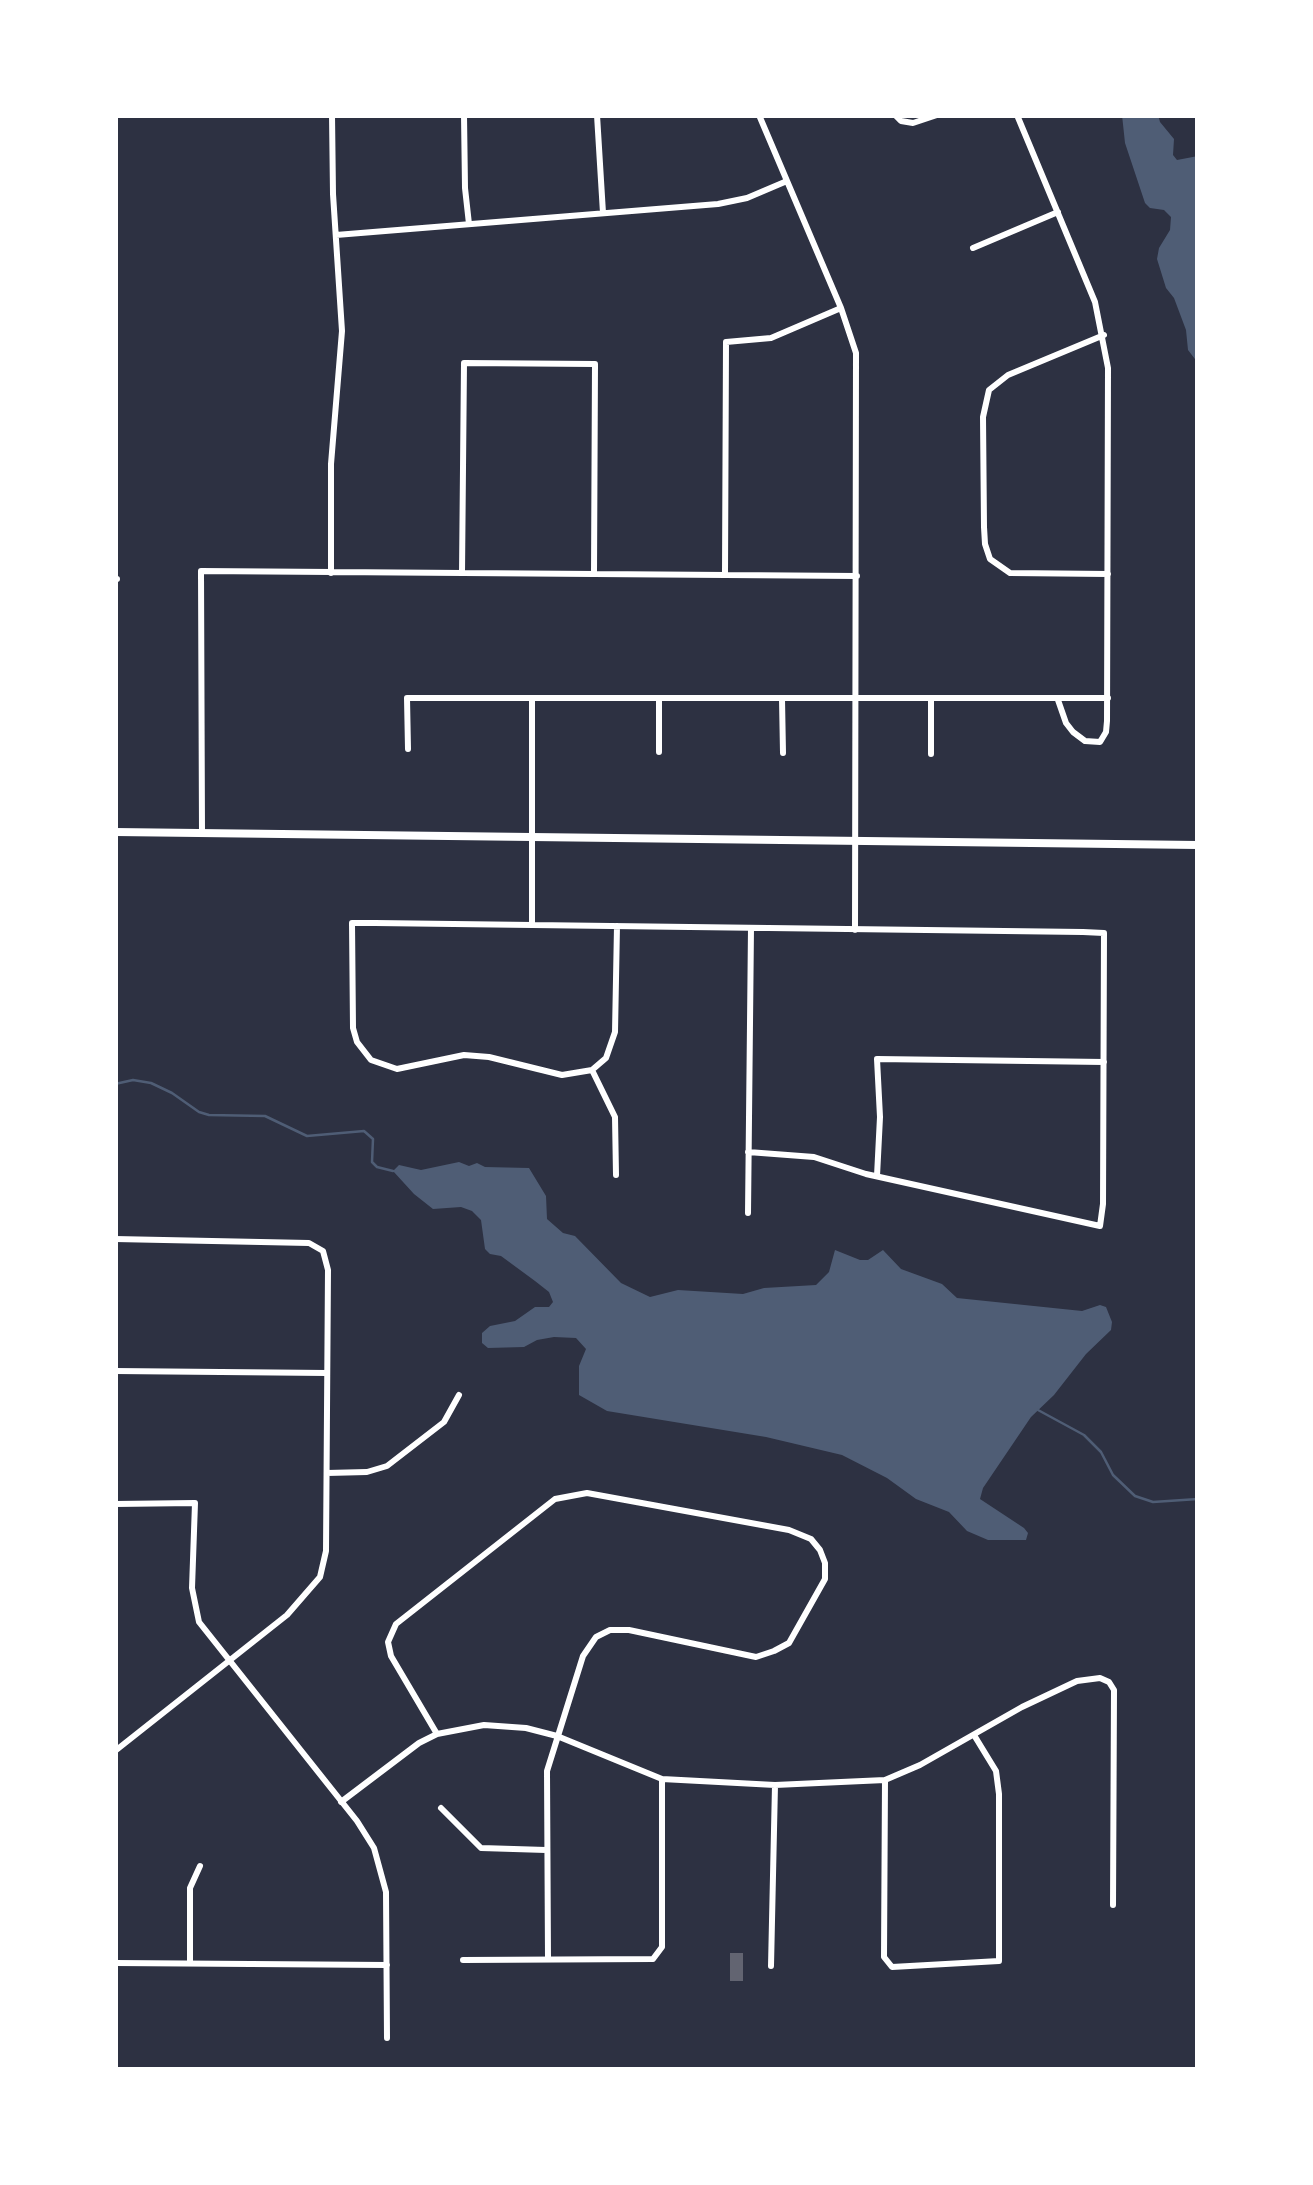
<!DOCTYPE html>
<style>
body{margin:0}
#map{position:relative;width:1313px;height:2185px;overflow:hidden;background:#2d3142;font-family:"Roboto Condensed",sans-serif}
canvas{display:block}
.frame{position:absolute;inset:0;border:118px solid #fff;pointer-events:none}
</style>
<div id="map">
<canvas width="1313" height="2185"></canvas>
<div class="frame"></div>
</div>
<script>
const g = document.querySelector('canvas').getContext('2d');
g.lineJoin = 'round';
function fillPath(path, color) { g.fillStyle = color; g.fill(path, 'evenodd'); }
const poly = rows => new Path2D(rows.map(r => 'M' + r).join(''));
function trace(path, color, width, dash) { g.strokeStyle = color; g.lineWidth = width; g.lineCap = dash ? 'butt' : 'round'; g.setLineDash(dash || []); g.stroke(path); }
const water = poly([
 [1122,115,1158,115,1160,122,1174,139,1173,155,1177,160,1198,156,1198,363,1188,350,1186,330,1174,298,1166,288,1157,259,1159,248,1170,230,1171,217,1164,210,1150,208,1145,203,1125,143],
 [459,1162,469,1166,477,1163,485,1167,529,1168,546,1196,547,1219,563,1233,575,1236,621,1283,650,1297,678,1290,743,1294,764,1288,816,1285,829,1272,835,1250,860,1260,868,1260,883,1250,901,1269,942,1284,957,1298,1082,1311,1100,1305,1106,1307,1112,1322,1111,1330,1086,1354,1054,1395,1031,1417,983,1488,980,1499,1024,1528,1028,1533,1026,1540,988,1540,967,1531,949,1512,916,1499,887,1478,842,1455,766,1437,607,1411,579,1395,579,1366,586,1349,576,1338,554,1337,537,1340,524,1347,488,1348,482,1343,482,1333,490,1326,515,1321,535,1307,549,1307,553,1302,549,1292,535,1281,501,1256,490,1254,485,1249,481,1220,472,1211,461,1207,433,1209,414,1194,393,1171,399,1165,421,1170]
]);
const stream = poly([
 [115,1084,133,1080,151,1083,172,1093,199,1112,209,1115,265,1116,307,1136,364,1131,373,1139,372,1162,377,1167,393,1171],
 [1038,1410,1084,1435,1101,1452,1113,1475,1135,1496,1153,1502,1198,1499]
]);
const building = poly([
 [730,1953,743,1953,743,1981,730,1981]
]);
const minor = poly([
 [464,115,465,188,469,224],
 [597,115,603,213],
 [759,115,841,308,856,353,855,930],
 [895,115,901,121,913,123,937,115],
 [1017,115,1095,302,1108,368,1107,721,1106,732,1100,742,1085,741,1073,732,1066,723,1058,700],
 [336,235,718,204,747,198,787,181],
 [973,248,1058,212],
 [1104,335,1008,375,989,390,983,417,984,527,985,544,990,559,1010,573,1108,574],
 [331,573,331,464,342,331,333,194,332,115],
 [462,573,464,363,595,364,594,574],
 [725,573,726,342,771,338,841,308],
 [115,579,117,579],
 [532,699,532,925],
 [659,699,659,752],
 [782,699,783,753],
 [931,699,931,754],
 [408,749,407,698,1108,698],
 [202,832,201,571,857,576],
 [617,926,615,1032,606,1058,592,1070,562,1075,489,1057,464,1055,397,1069,371,1060,357,1042,353,1028,352,923,375,923,1083,932,1104,933,1103,1204,1100,1226,866,1174,814,1157,748,1152],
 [592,1070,615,1117,616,1175],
 [877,1176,880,1117,877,1059,1104,1062],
 [748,1213,751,928],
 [115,1239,309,1243,323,1251,328,1270,326,1551,320,1577,287,1615,115,1751],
 [115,1371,327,1373],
 [327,1473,367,1472,387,1466,444,1422,459,1395],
 [115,1504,195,1503,192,1588,199,1622,357,1821,374,1848,386,1892,387,2038],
 [437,1734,391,1656,388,1642,396,1624,555,1499,587,1493,789,1530,811,1539,820,1550,825,1563,825,1579,789,1643,774,1651,756,1657,629,1630,610,1630,596,1637,583,1656,547,1771,548,1959],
 [885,1780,884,1957,892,1967,999,1961,999,1794,996,1771,974,1735],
 [341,1802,419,1743,437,1734,484,1725,526,1728,557,1736,662,1779,775,1785,885,1780,920,1765,1022,1707,1077,1681,1100,1678,1109,1682,1114,1690,1113,1905],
 [441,1808,481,1848,546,1850],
 [463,1960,653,1959,662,1947,662,1779],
 [115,1963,387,1965],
 [190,1963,190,1888,200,1866],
 [771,1966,775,1785]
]);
const tertiary = poly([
 [115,832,1198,845]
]);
fillPath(water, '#4f5d75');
trace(stream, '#4f5d75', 2.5);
fillPath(building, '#626471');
trace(minor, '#fff', 6);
trace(tertiary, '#fff', 8);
</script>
